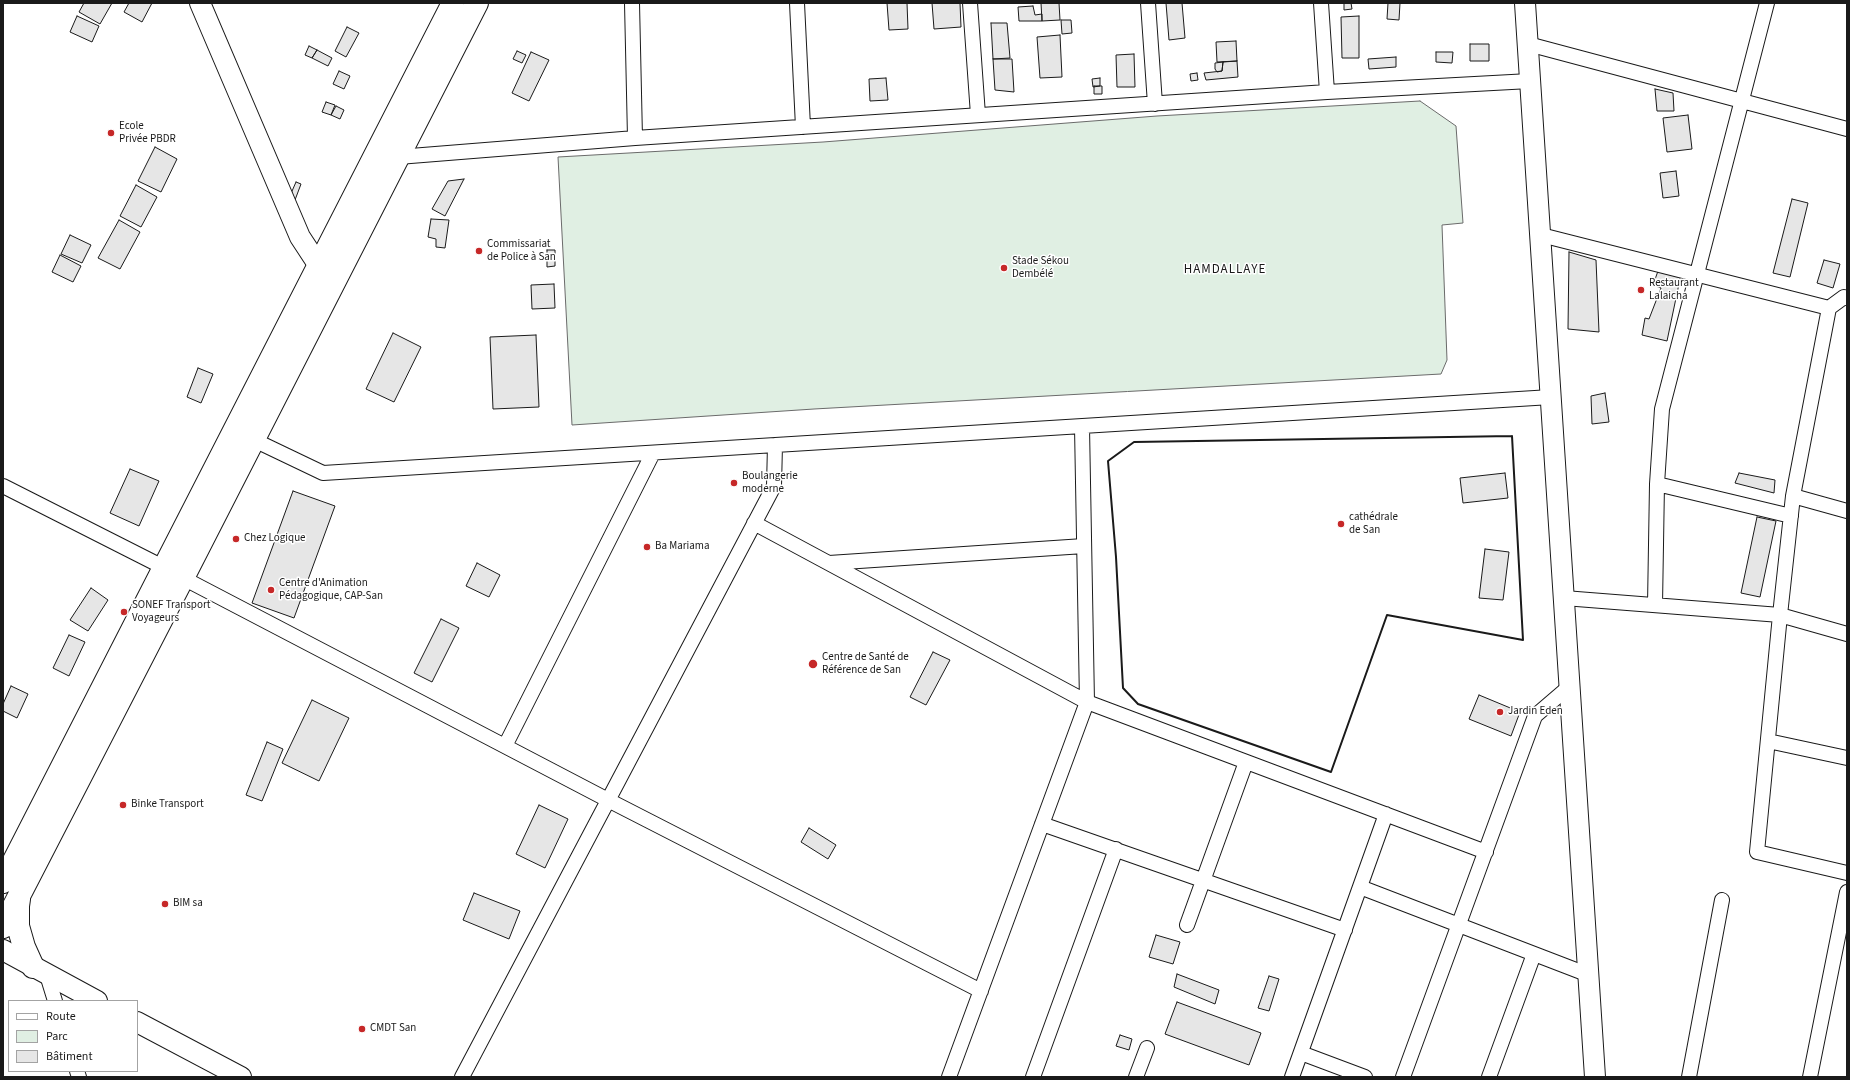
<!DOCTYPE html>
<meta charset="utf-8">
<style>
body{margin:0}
#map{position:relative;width:1850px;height:1080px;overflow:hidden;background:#fff;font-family:"Source Sans 3",sans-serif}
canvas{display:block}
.frame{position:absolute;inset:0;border:4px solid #1a1a1a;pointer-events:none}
.legend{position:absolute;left:8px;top:1000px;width:130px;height:72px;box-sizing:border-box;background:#fff;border:1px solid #a3a3a3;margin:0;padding:5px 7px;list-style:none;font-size:12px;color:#1a1a1a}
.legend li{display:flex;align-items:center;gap:8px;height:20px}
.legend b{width:20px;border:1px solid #a3a3a3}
</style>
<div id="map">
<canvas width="1850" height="1080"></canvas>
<div class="frame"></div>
<ul class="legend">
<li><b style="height:5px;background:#fff"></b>Route</li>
<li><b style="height:11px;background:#e0efe3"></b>Parc</li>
<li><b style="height:11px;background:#e6e6e6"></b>Bâtiment</li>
</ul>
</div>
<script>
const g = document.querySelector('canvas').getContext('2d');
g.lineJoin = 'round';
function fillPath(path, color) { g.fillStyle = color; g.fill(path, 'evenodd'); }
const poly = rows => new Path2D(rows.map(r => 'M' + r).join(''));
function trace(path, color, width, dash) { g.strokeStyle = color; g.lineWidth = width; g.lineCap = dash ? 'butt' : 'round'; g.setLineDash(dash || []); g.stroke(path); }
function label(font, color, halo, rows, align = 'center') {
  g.font = font + ' "Source Sans 3",sans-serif'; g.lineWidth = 3; g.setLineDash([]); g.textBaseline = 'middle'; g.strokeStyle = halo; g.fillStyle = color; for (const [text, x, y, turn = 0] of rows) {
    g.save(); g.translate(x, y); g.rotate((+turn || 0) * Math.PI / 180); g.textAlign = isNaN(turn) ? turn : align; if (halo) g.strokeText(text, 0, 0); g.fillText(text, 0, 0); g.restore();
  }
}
const green = poly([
 [1420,101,1456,126,1463,223,1442,225,1447,360,1441,374,814,409,572,425,558,157,823,142,1157,116,1420,101]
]);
const building = poly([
 [84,3,112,3,100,24,79,12,84,3],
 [129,3,152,3,142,22,124,12,129,3],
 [887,3,907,3,908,29,889,30,887,3],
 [932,3,960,3,961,27,934,29,932,3],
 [1041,3,1059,3,1060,20,1042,21,1041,3],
 [1166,3,1182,3,1185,38,1169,40,1166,3],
 [1344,3,1351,3,1352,9,1344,10,1344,3],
 [1388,3,1400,3,1399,20,1387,19,1388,3],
 [1033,6,1035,15,1042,14,1042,21,1019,21,1018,7,1033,6],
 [77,16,99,26,92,42,70,32,77,16],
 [1359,16,1359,58,1342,58,1341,17,1359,16],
 [1061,20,1071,20,1072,33,1062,34,1061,20],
 [991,23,1007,23,1010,58,993,59,991,23],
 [347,27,359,33,346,57,335,51,347,27],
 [1060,35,1062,77,1040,78,1037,37,1060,35],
 [1236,41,1237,61,1217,62,1216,42,1236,41],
 [1470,44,1489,44,1489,61,1470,61,1470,44],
 [309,46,317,50,312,58,305,55,309,46],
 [317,50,332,58,328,66,312,58,317,50],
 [517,51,526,55,522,63,513,59,517,51],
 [531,52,549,60,529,101,512,93,531,52],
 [1436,52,1453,52,1452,63,1436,62,1436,52],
 [1134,54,1135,87,1117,87,1116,55,1134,54],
 [1396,57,1396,67,1369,69,1368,59,1396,57],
 [993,59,1012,59,1014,92,995,90,993,59],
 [1237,61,1238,77,1206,80,1204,73,1222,71,1223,62,1237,61],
 [1223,62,1222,71,1217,72,1215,69,1215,63,1223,62],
 [339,71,350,76,344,89,333,84,339,71],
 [1197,73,1198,80,1191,81,1190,74,1197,73],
 [886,78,888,100,870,101,869,79,886,78],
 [1100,78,1100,86,1093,87,1092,79,1100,78],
 [1094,86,1102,86,1102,94,1094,94,1094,86],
 [1655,89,1673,93,1674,111,1657,111,1655,89],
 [326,102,335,105,331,115,322,112,326,102],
 [336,106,344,110,340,119,331,115,336,106],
 [1688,115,1692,149,1667,152,1663,118,1688,115],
 [155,147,177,159,161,192,138,181,155,147],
 [1676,171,1679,196,1663,198,1660,173,1676,171],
 [464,179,445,216,432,209,448,181,464,179],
 [296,182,301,184,295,200,289,198,296,182],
 [136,185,157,197,141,227,120,216,136,185],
 [1792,199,1808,203,1790,277,1773,273,1792,199],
 [431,219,449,220,445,248,436,247,436,239,428,237,431,219],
 [119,220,140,232,120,269,98,258,119,220],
 [70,235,91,245,82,263,61,254,70,235],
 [547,250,555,250,555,266,547,267,547,250],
 [1569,252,1596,260,1599,332,1568,329,1569,252],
 [60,255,81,266,73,282,52,272,60,255],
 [1824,260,1840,264,1833,288,1817,283,1824,260],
 [1658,271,1679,276,1680,279,1667,341,1642,335,1645,318,1649,319,1661,288,1653,285,1658,271],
 [554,284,555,308,532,309,531,285,554,284],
 [393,333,421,347,394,402,366,389,393,333],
 [536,335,539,407,493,409,490,337,536,335],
 [198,368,213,374,201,403,187,397,198,368],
 [1605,393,1609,422,1592,424,1591,396,1605,393],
 [130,469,159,481,139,526,110,513,130,469],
 [1505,473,1508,498,1463,503,1460,478,1505,473],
 [1739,473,1775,480,1774,493,1735,483,1739,473],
 [293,491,335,506,294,618,252,603,293,491],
 [1757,517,1776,521,1760,597,1741,593,1757,517],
 [1485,549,1509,552,1503,600,1479,598,1485,549],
 [477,563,500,575,489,597,466,586,477,563],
 [91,588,108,600,88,631,70,620,91,588],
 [441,619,459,628,432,682,414,673,441,619],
 [69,635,85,642,69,676,53,668,69,635],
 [933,652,950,660,926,705,910,697,933,652],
 [11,686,28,694,17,718,3,711,3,704,11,686],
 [1479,695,1520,712,1511,736,1469,719,1479,695],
 [312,700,349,718,319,781,282,763,312,700],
 [267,742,283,749,262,801,246,795,267,742],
 [539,805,568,819,545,868,516,854,539,805],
 [809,828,836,845,828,859,801,842,809,828],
 [474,893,520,911,509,939,463,920,474,893],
 [1156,935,1180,942,1173,964,1149,957,1156,935],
 [1177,974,1219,990,1215,1004,1174,987,1177,974],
 [1269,976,1279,979,1269,1011,1258,1008,1269,976],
 [1177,1002,1261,1033,1249,1065,1165,1034,1177,1002],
 [1120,1035,1132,1039,1129,1050,1116,1046,1120,1035]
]);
const street = poly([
 [632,3,635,138],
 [797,3,803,127],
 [970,3,978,115],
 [1148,3,1155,104],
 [1321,3,1327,92],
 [1528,44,1847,129],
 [398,157,635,138,1327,92,1530,81],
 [1541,235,1829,308,1793,496,1780,615,1757,852,1847,873],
 [1829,308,1844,297,1847,298],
 [254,440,323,473,1551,397],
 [1657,484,1791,516],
 [3,486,163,567],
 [1793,496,1847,511],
 [754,523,1087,702,1486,852],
 [829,563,1084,546],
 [183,578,608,800,981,991],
 [1564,598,1780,615,1847,634],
 [1655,605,1657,484,1662,409,1767,3],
 [1768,741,1847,758],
 [505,746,653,453],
 [1042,824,1345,930],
 [1360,887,1589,975],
 [1187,925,1246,762],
 [47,975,55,1001],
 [1301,1053,1365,1077],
 [77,1071,79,1077],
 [462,1077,774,486,775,445],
 [949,1077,1087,702,1082,427],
 [1033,1077,1116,849],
 [1136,1077,1147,1048],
 [1292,1077,1386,814],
 [1403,1077,1535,716,1570,686],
 [1489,1077,1534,954],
 [1689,1077,1722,900],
 [1810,1077,1847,892]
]);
const secondary = poly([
 [200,3,300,237,319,266,330,273],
 [1525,3,1595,1077],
 [3,950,97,1001],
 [137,1022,241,1077]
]);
const primary = poly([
 [3,882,453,3],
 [19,899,18,906,18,926,24,947,33,967],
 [3,927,183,578,477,3]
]);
const wall = poly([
 [1512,436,1523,640,1387,615,1331,772,1138,704,1123,688,1116,557,1108,461,1134,442,1512,436]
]);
const markers = [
 [111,133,4,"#c62828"],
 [479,251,4,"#c62828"],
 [1004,268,4,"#c62828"],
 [1641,290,4,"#c62828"],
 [734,483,4,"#c62828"],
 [1341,524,4,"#c62828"],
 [236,539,4,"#c62828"],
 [647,547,4,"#c62828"],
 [271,590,4,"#c62828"],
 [124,612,4,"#c62828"],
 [813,664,5,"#c62828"],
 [1500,712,4,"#c62828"],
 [123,805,4,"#c62828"],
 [165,904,4,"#c62828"],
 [362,1029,4,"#c62828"]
];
const poiNames = [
 ["Ecole",119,127],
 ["Privée PBDR",119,140],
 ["Commissariat",487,245],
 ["de Police à San",487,258],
 ["Stade Sékou",1012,262],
 ["Dembélé",1012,275],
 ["Restaurant",1649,284],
 ["Lalaicha",1649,297],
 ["Boulangerie",742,477],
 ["moderne",742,490],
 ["cathédrale",1349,518],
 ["de San",1349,531],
 ["Chez Logique",244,539],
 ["Ba Mariama",655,547],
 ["Centre d'Animation",279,584],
 ["Pédagogique, CAP-San",279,597],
 ["SONEF Transport",132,606],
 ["Voyageurs",132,619],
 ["Centre de Santé de",822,658],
 ["Référence de San",822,671],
 ["Jardin Eden",1508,712],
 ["Binke Transport",131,805],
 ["BIM sa",173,904],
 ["CMDT San",370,1029]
];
const quarterNames = [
 ["HAMDALLAYE",1225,270]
];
fillPath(green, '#e0efe3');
trace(green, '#6a6a6a', 1);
fillPath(building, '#e6e6e6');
trace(building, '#1a1a1a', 1);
trace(street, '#1a1a1a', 16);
trace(secondary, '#1a1a1a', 22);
trace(primary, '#1a1a1a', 24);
trace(street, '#fff', 14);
trace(secondary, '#fff', 20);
trace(primary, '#fff', 22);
trace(wall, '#1a1a1a', 2);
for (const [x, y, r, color] of markers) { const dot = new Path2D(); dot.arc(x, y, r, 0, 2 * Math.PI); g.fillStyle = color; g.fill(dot); trace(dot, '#fff', 1.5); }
label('11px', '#1a1a1a', '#fff', poiNames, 'left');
g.letterSpacing = '1px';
label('13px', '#1a1a1a', '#fff', quarterNames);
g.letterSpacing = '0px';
</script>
